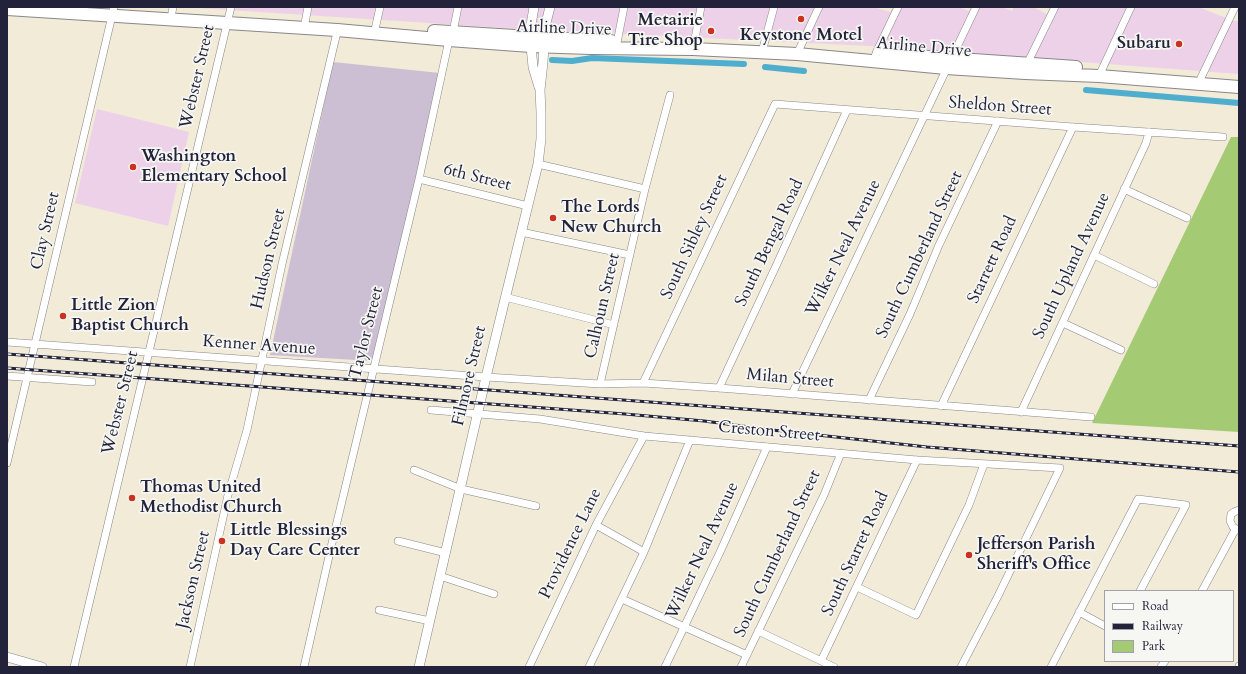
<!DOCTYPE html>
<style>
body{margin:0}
#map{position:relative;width:1246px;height:674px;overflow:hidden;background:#f1ebd8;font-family:Cardo,serif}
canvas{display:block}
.frame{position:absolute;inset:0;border:8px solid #22223b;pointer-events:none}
.legend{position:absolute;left:1104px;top:590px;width:130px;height:72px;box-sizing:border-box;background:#f6f6f2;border:1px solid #a1a1a9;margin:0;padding:5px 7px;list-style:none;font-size:12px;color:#22223b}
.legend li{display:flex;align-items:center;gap:8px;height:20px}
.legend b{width:20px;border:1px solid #a1a1a9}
</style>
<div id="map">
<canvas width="1246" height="674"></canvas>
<div class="frame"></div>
<ul class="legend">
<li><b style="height:5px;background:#fff"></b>Road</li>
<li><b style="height:5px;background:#22223b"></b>Railway</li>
<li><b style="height:11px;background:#a5ca74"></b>Park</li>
</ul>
</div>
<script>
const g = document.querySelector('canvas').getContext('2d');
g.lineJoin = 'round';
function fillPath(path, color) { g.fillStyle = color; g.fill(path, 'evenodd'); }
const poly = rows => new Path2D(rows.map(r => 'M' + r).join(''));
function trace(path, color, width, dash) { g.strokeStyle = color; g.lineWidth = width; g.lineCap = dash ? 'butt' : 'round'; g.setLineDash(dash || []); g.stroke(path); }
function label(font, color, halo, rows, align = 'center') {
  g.font = font + ' Cardo,serif'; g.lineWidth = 3.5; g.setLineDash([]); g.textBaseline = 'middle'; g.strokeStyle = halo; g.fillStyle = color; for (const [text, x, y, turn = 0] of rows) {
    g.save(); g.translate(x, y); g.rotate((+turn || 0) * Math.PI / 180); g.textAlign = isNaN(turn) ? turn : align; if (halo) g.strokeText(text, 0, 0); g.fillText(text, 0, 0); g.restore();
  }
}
const built = poly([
 [183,7,873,7,890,12,893,7,958,7,969,11,971,7,1002,7,1012,11,1014,7,1033,7,1047,14,1050,7,1198,7,1234,21,1239,21,1239,74,870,46,521,29],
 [97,109,189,132,168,226,75,203]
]);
const industrial = poly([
 [333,62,440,73,373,361,270,355]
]);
const green = poly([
 [1231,137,1239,137,1239,432,1092,423]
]);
const canal = poly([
 [552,60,572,61,592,58,744,64],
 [765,67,804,71],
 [1086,90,1239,103]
]);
const street = poly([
 [172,12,173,7],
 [304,28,308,7],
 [374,34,380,7],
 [616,48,624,7],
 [693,49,701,7],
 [762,52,774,7],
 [797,54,819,7],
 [874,61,876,53,898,7],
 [1026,66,1055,7],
 [1099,76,1131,7],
 [1198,84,1235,7],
 [538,164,645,189],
 [419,179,528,206],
 [1124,189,1187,218],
 [521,232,630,255],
 [1094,255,1154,284],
 [505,297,614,325],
 [1063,323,1121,350],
 [7,342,486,377,600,384,643,383,719,388,1091,417],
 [7,376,92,382],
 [643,383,775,104,1073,127,1223,137],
 [600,384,645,189,670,95],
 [719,388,776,266,847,110],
 [792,394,976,7],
 [869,400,910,314,939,245,998,121],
 [941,406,1073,127],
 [431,410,540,419,644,436,917,460,1060,468,998,596,961,667],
 [1021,412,1146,143,1149,132],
 [7,463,114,7],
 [414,470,461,489,536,506],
 [596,525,644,552],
 [1238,530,1233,527,1230,521,1231,514,1234,512,1239,510],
 [398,541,446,553],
 [440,576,494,594],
 [857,587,916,615,969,505,984,464],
 [1202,591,1235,530],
 [622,599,747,655],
 [379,610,430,621],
 [1079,612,1105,626],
 [758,631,834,667],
 [821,661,917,460],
 [74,667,231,7],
 [190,667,228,495,247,430,282,264,338,28],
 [304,667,332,543,419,179,449,40,453,32,458,7],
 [529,667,596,525,644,436],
 [589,667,644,552,690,440],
 [665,667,721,550,767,447],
 [741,667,824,495,841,453],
 [1051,667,1138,499,1186,505,1140,591],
 [1161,667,1165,661],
 [1239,667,1239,666]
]);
const secondary = poly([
 [534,7,531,25,531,46,533,67,539,87],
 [7,657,42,667],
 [419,667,486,377,538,164,541,139,541,112,540,90,543,62,544,46,545,27,550,7]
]);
const highway = poly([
 [7,9,337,30,449,40,531,46,591,48,693,49,797,54,946,68,1025,73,1099,76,1239,87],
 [434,31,531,37,611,41],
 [885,54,1076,67]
]);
const rail = poly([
 [7,354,1239,446],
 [7,368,625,414,704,421,772,430,927,447,1239,472]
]);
const markers = [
 [801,19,4,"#c8321e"],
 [711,31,4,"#c8321e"],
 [1179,44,4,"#c8321e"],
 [133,167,4,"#c8321e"],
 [553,218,4,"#c8321e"],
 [63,316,4,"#c8321e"],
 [132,498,4,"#c8321e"],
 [222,541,4,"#c8321e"],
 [969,555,4,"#c8321e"]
];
const poiNames = [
 ["Metairie",703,21,"right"],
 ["Tire Shop",703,41,"right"],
 ["Keystone Motel",801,36,"center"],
 ["Subaru",1171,44,"right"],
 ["Washington",141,157],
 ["Elementary School",141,177],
 ["The Lords",561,208],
 ["New Church",561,228],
 ["Little Zion",71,306],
 ["Baptist Church",71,326],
 ["Thomas United",140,488],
 ["Methodist Church",140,508],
 ["Little Blessings",230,531],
 ["Day Care Center",230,551],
 ["Jefferson Parish",977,545],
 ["Sheriff's Office",977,565]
];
const streetNames = [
 ["Airline Drive",564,29,2],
 ["Airline Drive",924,48,5],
 ["Webster Street",198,77,-77],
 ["Sheldon Street",1000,107,4],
 ["6th Street",477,178,14],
 ["Clay Street",46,231,-77],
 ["South Sibley Street",695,237,-65],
 ["South Bengal Road",770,243,-65],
 ["Wilker Neal Avenue",844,248,-64],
 ["South Cumberland Street",920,255,-65],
 ["Hudson Street",269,259,-77],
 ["Starrett Road",993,260,-65],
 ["South Upland Avenue",1072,266,-65],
 ["Calhoun Street",603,306,-77],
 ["Taylor Street",367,333,-76],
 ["Kenner Avenue",259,346,4],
 ["Filmore Street",470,376,-77],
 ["Milan Street",790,379,5],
 ["Webster Street",121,403,-76],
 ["Creston Street",769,432,5],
 ["Providence Lane",571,544,-64],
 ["Wilker Neal Avenue",703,551,-65],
 ["South Cumberland Street",778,554,-65],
 ["South Starret Road",856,554,-65],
 ["Jackson Street",194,580,-77]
];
fillPath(built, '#edd1e9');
fillPath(industrial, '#ccbfd4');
fillPath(green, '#a5ca74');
trace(canal, '#4faece', 6);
trace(street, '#8a868a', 8);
trace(secondary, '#8a868a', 10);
trace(highway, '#8a868a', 14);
trace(street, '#fff', 7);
trace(secondary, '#fff', 9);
trace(highway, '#fff', 12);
trace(rail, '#22223b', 3);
trace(rail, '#f6f6f2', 1.5, [4.5]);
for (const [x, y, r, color] of markers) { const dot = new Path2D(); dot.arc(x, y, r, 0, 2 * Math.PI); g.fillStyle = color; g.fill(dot); trace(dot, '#f6f6f2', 1.5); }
label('bold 17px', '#22223b', '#f6f6f2', poiNames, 'left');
label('17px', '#22223b', '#f6f6f2', streetNames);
</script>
